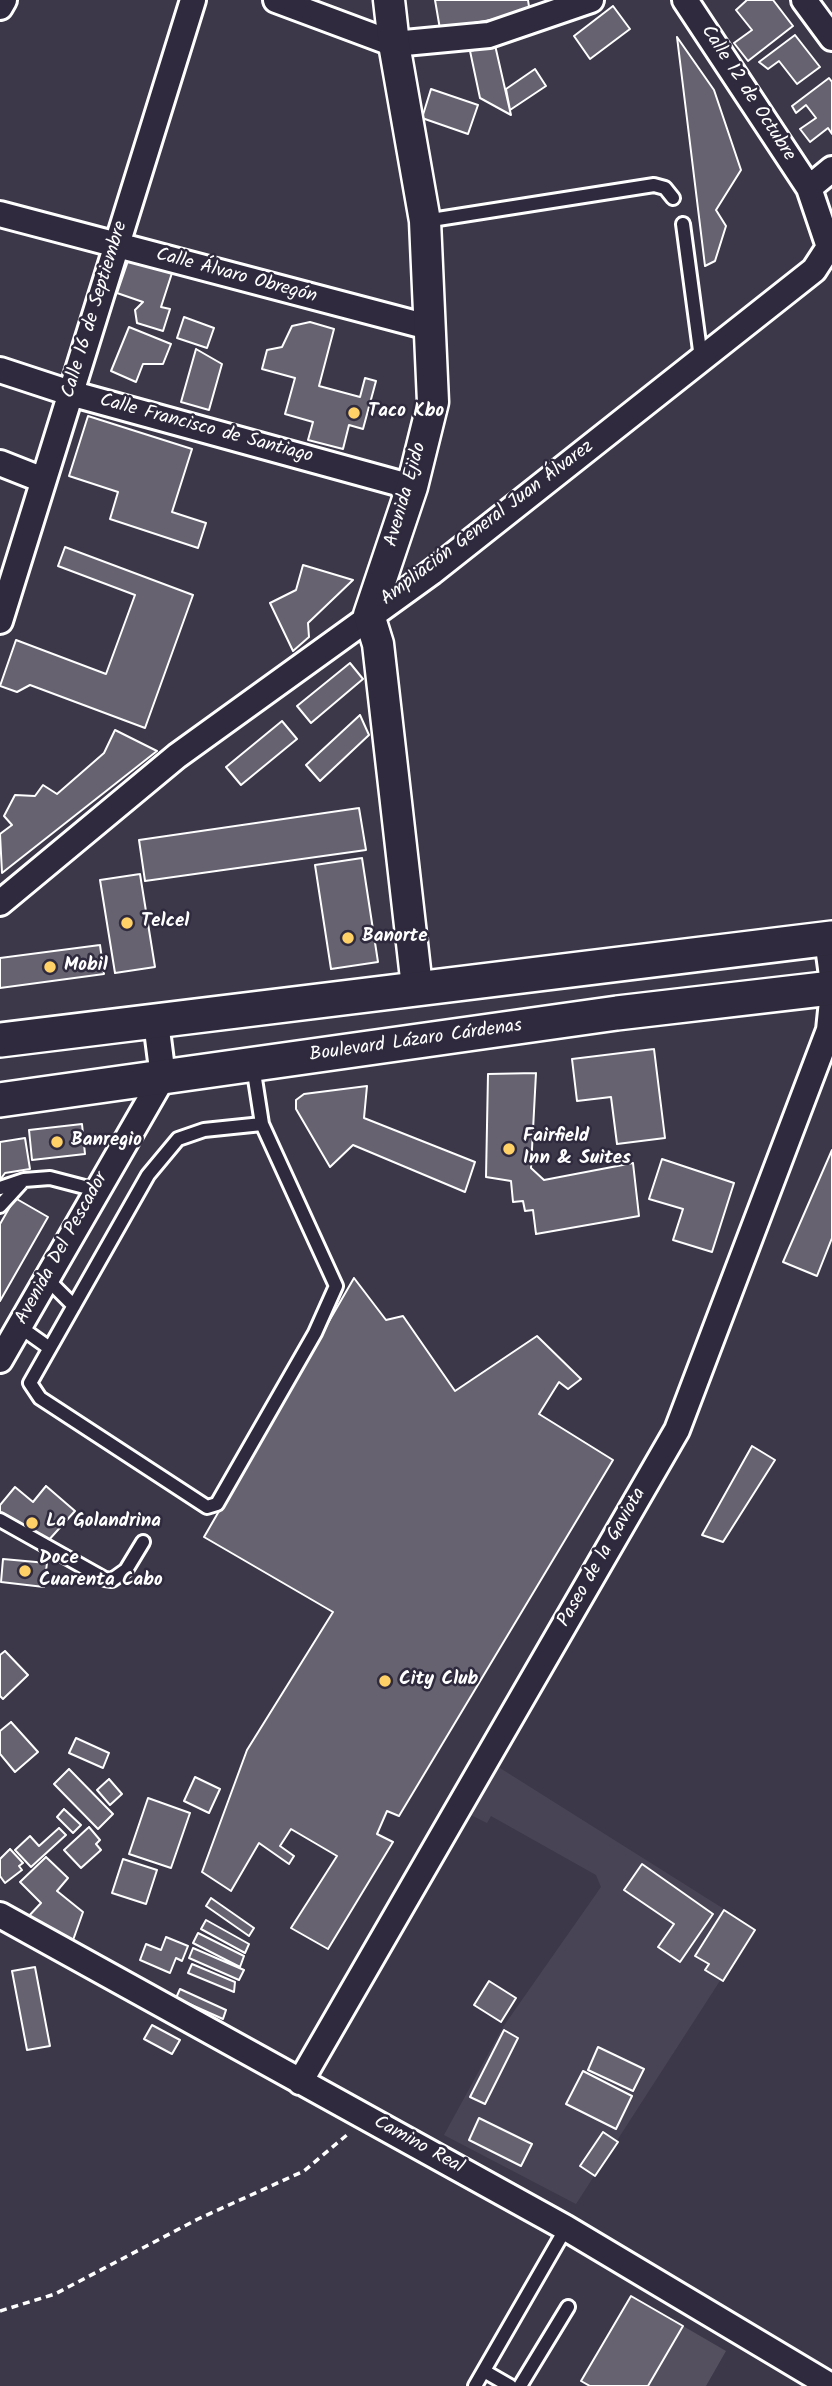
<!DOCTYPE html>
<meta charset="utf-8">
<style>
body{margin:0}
canvas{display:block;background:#3c3749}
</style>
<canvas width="832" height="2386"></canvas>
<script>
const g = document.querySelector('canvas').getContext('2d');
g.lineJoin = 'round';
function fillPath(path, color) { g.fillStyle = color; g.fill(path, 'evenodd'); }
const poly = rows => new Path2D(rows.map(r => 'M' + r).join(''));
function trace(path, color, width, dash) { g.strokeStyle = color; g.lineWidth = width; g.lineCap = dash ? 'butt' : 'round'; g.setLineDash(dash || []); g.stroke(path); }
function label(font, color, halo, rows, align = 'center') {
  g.font = font + ' Kalam,sans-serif'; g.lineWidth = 5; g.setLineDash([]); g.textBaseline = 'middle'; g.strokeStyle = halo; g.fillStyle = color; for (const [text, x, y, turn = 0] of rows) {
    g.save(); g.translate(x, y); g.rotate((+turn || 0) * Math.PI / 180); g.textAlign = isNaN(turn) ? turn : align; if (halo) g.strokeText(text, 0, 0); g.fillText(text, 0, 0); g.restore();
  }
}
const built = poly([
 [492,1763,754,1928,576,2204,444,2135,503,2027,601,1887,596,1875,491,1816,487,1823,463,1811]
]);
const green = poly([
 [683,2326,726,2351,706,2386,648,2386]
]);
const building = poly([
 [435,0,528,0,530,13,440,29,435,0],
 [747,0,773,0,793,26,748,61,734,43,752,30,736,10,747,0],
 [613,6,630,29,590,59,574,36,613,6],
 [795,35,820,67,797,84,779,61,768,69,759,62,795,35],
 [677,37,714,90,741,170,716,210,726,226,715,261,705,266,677,37],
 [495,45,511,115,480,98,470,51,495,45],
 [535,69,546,86,510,110,506,89,535,69],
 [829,78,832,82,832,134,828,128,810,142,800,129,816,118,806,105,796,113,792,106,829,78],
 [431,89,478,105,468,134,422,118,431,89],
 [129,258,172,273,161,307,170,309,163,331,137,323,135,310,143,302,117,293,129,258],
 [184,317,214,328,207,348,177,338,184,317],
 [310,322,334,329,319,386,360,397,365,378,376,381,363,429,349,425,343,449,308,440,313,422,285,414,295,378,262,369,267,350,282,347,292,326,310,322],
 [129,327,171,344,163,364,143,364,136,382,111,371,129,327],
 [196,349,222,364,209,410,181,402,196,349],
 [88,416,192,449,172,512,206,523,198,548,110,519,118,492,69,476,88,416],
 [65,547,193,595,145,728,30,685,17,692,0,686,16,640,106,674,135,595,58,566,65,547],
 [303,565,353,580,308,623,309,637,293,651,270,603,296,590,303,565],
 [350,663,363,679,311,723,297,706,350,663],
 [360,715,369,735,320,781,306,765,360,715],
 [282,721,297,739,241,785,226,767,282,721],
 [115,730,157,751,2,873,0,834,12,825,4,816,15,795,35,796,43,785,57,794,104,753,115,730],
 [359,808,366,850,145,881,139,840,359,808],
 [362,858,378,962,331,969,315,865,362,858],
 [140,874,155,967,115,973,100,880,140,874],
 [100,945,104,974,0,988,0,958,100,945],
 [654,1049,665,1138,617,1144,611,1097,577,1101,572,1059,654,1049],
 [536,1073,531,1168,544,1180,633,1163,639,1216,536,1234,533,1210,525,1211,523,1201,513,1202,511,1181,486,1177,488,1074,536,1073],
 [367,1086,364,1118,475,1162,465,1192,353,1145,330,1167,296,1109,296,1100,304,1094,367,1086],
 [82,1124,85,1154,32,1160,29,1130,82,1124],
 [25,1138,30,1169,5,1173,0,1180,0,1142,25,1138],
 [832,1150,832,1238,817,1276,783,1262,832,1150],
 [662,1159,734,1183,712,1252,673,1240,683,1209,649,1199,662,1159],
 [15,1198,48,1217,0,1301,0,1224,15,1198],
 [354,1278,386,1320,403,1316,455,1391,537,1336,581,1379,568,1389,559,1382,539,1414,613,1460,399,1816,387,1811,377,1834,393,1842,328,1949,291,1928,337,1856,291,1829,280,1846,294,1856,289,1864,259,1843,231,1891,202,1872,247,1750,333,1612,204,1537,354,1278],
 [752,1446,775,1460,723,1542,702,1535,752,1446],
 [46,1486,75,1511,47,1542,0,1515,0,1505,15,1487,33,1502,46,1486],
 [3,1559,47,1563,44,1587,1,1582,3,1559],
 [5,1651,28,1675,3,1699,0,1696,0,1655,5,1651],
 [11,1722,38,1752,15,1772,0,1754,0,1731,11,1722],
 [76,1738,109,1753,103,1768,69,1753,76,1738],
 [69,1769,113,1814,98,1829,54,1784,69,1769],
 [195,1777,220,1789,209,1813,184,1801,195,1777],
 [109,1779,122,1794,110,1805,97,1790,109,1779],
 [148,1798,190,1813,171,1868,129,1854,148,1798],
 [64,1809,81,1825,73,1833,57,1817,64,1809],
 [89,1827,100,1840,96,1844,101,1850,81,1868,64,1850,89,1827],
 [59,1828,66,1835,31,1867,15,1850,30,1836,39,1846,59,1828],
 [10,1849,23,1863,19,1866,22,1870,5,1883,0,1876,0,1859,10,1849],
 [46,1857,68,1878,57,1891,83,1912,72,1943,27,1918,41,1903,20,1882,46,1857],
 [123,1859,157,1870,146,1904,112,1893,123,1859],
 [642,1864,713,1914,680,1962,658,1947,674,1924,624,1890,642,1864],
 [211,1898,254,1928,249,1936,206,1906,211,1898],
 [724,1910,755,1930,723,1981,705,1970,709,1964,695,1956,724,1910],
 [206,1920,249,1944,245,1953,201,1929,206,1920],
 [198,1933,244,1956,240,1967,193,1943,198,1933],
 [166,1937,188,1946,182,1961,176,1958,170,1973,140,1960,146,1944,161,1950,166,1937],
 [193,1948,244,1970,239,1980,189,1958,193,1948],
 [192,1964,235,1982,234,1992,188,1973,192,1964],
 [35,1967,50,2046,27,2050,12,1971,35,1967],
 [489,1981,516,1998,501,2022,474,2005,489,1981],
 [180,1989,226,2010,223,2019,176,1998,180,1989],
 [152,2025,180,2040,172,2054,144,2039,152,2025],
 [504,2030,518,2038,485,2104,470,2097,504,2030],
 [598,2047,644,2069,633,2091,588,2070,598,2047],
 [583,2071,632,2096,616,2129,566,2104,583,2071],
 [479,2118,532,2144,521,2166,469,2140,479,2118],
 [603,2132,618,2142,595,2176,580,2166,603,2132],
 [631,2296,683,2326,648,2386,590,2386,581,2381,631,2296]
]);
const path = poly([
 [0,2311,55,2294,198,2219,304,2171,348,2134]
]);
const service = poly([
 [425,221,654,185,665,188,673,198],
 [683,224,701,358],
 [253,1066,262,1124],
 [262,1124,336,1286,315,1333,217,1504,207,1507,40,1398,30,1383,148,1175,178,1139,204,1130,262,1124],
 [0,1188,24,1180,50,1178,96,1190],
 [0,1206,21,1183],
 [48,1280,74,1306],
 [20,1327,48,1347],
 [0,1520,105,1579,112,1580,126,1570,143,1542],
 [484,2371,510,2386],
 [475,2386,566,2228],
 [520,2386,568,2307]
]);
const minor = poly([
 [276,0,394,44,489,35,591,0],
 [685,0,809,188],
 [804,0,832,38],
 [0,7,4,0],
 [0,214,432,328],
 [0,370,70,393,412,487],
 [0,463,43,480],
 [0,621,193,0],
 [0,903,177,756,432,572,814,270,829,247,809,188,832,169],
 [827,939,832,976],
 [0,1360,163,1077,156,1022],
 [0,1915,566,2228,831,2386],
 [300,2082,677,1430,829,1030,832,1001]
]);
const tertiary = poly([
 [389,0,394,44,425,221,433,402,412,487,369,615,378,644,417,987]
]);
const secondary = poly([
 [0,1040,832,938],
 [0,1100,617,1013,832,988]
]);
const markers = [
 [354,413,7,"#ffd166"],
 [127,923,7,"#ffd166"],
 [348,938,7,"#ffd166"],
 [50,967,7,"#ffd166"],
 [57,1142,7,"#ffd166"],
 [509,1149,7,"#ffd166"],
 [32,1523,7,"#ffd166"],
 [25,1571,7,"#ffd166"],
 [385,1681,7,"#ffd166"]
];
const streetNames = [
 ["Calle 12 de Octubre",747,94,57],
 ["Calle Álvaro Obregón",236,277,15],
 ["Calle 16 de Septiembre",96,310,-73],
 ["Calle Francisco de Santiago",206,430,15],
 ["Avenida Ejido",407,495,-74],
 ["Ampliación General Juan Álvarez",488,524,-37],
 ["Boulevard Lázaro Cárdenas",416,1042,-8],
 ["Avenida Del Pescador",63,1249,-61],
 ["Paseo de la Gaviota",603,1558,-60],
 ["Camino Real",418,2146,29]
];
const poiNames = [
 ["Taco Kbo",368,413],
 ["Telcel",141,923],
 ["Banorte",362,938],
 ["Mobil",64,967],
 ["Fairfield",523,1138],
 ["Inn & Suites",523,1160],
 ["Banregio",71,1142],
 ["La Golandrina",46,1523],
 ["Doce",39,1560],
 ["Cuarenta Cabo",39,1582],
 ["City Club",399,1681]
];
fillPath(built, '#494455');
fillPath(green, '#555060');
fillPath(building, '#666270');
trace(building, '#fff', 2);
trace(service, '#fff', 18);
trace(minor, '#fff', 30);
trace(tertiary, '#fff', 35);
trace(secondary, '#fff', 38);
trace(path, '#fff', 3.5, [7, 5]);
trace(service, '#2f2a3d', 12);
trace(minor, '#2f2a3d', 24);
trace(tertiary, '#2f2a3d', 30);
trace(secondary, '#2f2a3d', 33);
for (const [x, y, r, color] of markers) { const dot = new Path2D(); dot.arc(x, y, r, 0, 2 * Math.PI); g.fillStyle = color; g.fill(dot); trace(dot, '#2f2a3d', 2.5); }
label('19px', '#fff', '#2f2a3d', streetNames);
label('bold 19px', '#fff', '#2f2a3d', poiNames, 'left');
</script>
